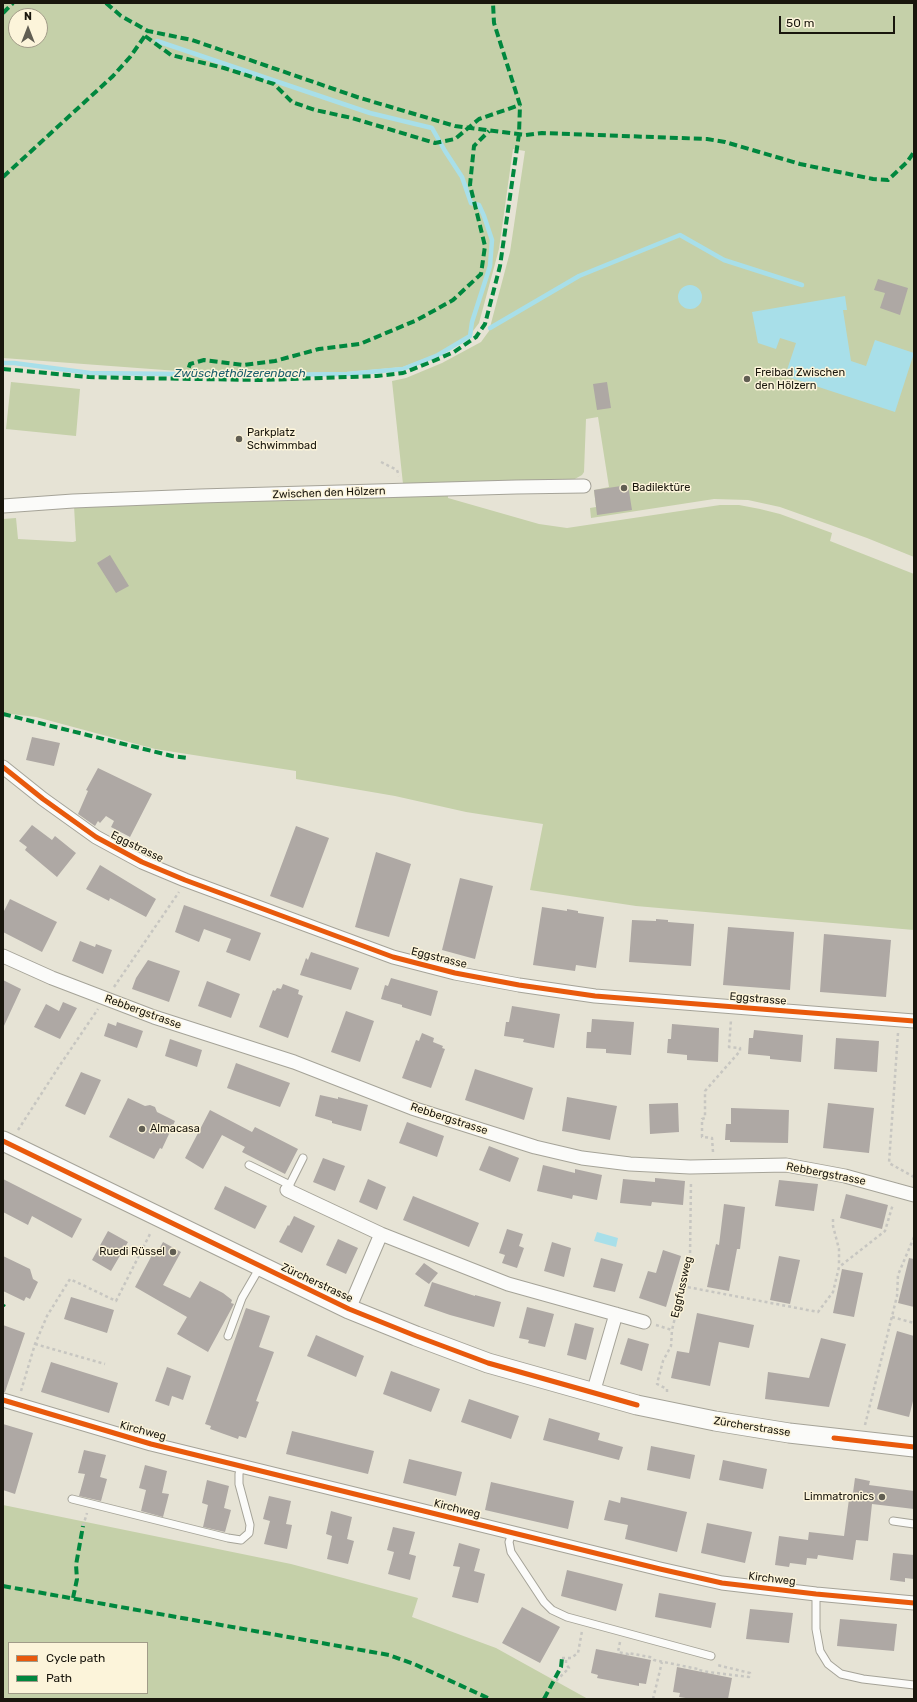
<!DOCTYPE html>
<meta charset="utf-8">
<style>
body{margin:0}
#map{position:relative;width:917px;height:1702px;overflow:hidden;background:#e6e3d5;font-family:Rubik,sans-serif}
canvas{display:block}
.frame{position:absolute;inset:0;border:4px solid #19160d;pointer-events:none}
.legend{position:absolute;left:8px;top:1642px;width:140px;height:52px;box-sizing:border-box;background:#fcf4da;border:1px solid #a19b88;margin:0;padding:5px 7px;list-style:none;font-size:12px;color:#19160d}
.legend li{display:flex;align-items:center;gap:8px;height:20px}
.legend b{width:20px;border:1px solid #a19b88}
.north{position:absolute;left:8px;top:8px;width:40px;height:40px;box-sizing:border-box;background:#fcf4da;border:1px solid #a19b88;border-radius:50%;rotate:0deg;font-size:11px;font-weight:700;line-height:16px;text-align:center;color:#19160d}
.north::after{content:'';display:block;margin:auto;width:14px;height:18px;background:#615e53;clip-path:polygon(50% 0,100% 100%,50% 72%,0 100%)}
.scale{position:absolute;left:779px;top:16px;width:116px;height:18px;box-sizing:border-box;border:2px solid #19160d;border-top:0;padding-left:5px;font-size:12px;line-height:14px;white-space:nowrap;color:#19160d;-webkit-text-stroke:3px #fcf4da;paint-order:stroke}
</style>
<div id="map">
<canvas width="917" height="1702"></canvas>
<div class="frame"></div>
<ul class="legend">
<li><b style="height:5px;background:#e8590c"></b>Cycle path</li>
<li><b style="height:5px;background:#00873e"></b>Path</li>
</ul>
<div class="north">N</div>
<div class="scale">50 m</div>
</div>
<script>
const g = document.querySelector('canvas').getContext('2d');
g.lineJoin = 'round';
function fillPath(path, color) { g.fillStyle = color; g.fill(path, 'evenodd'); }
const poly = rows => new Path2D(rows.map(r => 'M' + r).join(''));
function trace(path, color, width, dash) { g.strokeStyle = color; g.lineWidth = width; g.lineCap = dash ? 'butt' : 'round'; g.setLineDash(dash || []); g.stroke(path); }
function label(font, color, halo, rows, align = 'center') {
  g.font = font + ' Rubik,sans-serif'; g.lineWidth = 3; g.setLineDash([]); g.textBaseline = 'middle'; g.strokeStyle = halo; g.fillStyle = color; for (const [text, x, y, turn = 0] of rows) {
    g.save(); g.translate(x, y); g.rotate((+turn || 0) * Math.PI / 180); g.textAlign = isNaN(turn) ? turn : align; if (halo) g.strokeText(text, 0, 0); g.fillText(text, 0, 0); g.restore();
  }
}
const green = poly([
 [3,3,914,3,914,557,867,538,780,507,748,500,714,499,591,518,590,508,596,507,594,490,609,487,598,417,586,419,584,472,582,475,573,480,403,484,392,381,406,378,442,363,481,342,489,331,510,252,525,151,513,149,499,249,479,323,470,335,437,354,403,367,347,372,262,374,178,371,3,358],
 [16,16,40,16,40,40,16,40],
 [11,382,80,389,76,436,6,429],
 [448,495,448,498,539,524,567,528,720,505,739,505,760,509,780,514,832,533,830,541,914,574,914,930,636,906,530,890,543,824,466,812,395,796,296,779,296,771,155,749,36,717,3,713,3,519,16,518,18,539,73,542,76,541,74,506],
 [3,1505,291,1564,418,1598,412,1617,496,1648,588,1699,3,1699],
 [9,1643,147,1643,147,1693,9,1693]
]);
const water = poly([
 '678 297a12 12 0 1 1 24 0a12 12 0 1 1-24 0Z',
 [845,296,847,310,843,310,851,361,866,366,875,340,914,353,895,412,785,376,796,343,780,338,776,349,758,343,752,312],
 [597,1232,618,1238,616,1247,594,1241]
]);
const stream = poly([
 [490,328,579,276,680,235,724,260,802,285],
 [3,363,14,363,90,373,262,375,347,374,403,369,438,355,470,336,472,322,490,266,492,240,484,216,479,205,471,203,462,177,445,151,432,128,370,113,157,41]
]);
const building = poly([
 [878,279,908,288,900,315,880,308,885,293,874,290],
 [607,382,611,408,597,410,593,384],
 [628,485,632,510,597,515,594,490],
 [110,555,129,586,116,593,97,563],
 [32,737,60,743,54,766,26,760],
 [98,768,152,794,130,837,111,827,114,821,106,816,100,823,98,821,95,826,78,814,88,791,86,790],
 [32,825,52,840,55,836,76,853,57,877,25,850,27,847,19,841],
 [296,826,329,838,303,908,270,896],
 [376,852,411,864,389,937,355,927],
 [100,865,156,899,146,917,110,898,109,901,86,889],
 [460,878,493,886,475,959,442,950],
 [10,899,57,922,42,952,3,932,3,913],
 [184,905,261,933,250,961,226,952,231,939,204,929,199,942,175,932],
 [542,907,567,911,567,909,578,911,578,913,604,917,596,968,576,965,575,971,533,965],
 [656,919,668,920,668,922,694,924,691,966,629,962,632,920,656,921],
 [728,927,794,932,790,990,723,985],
 [824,934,891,940,886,997,820,992],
 [80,941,95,947,96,944,112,950,103,974,72,961],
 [311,952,359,968,351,990,300,975,306,958,308,960],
 [148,960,180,971,169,1002,132,989,136,978],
 [391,978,438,991,431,1016,402,1007,402,1005,381,999,385,985,388,986],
 [3,980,21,989,3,1028],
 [207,981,240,994,231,1018,198,1006],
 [283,984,299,990,298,994,303,996,288,1038,259,1027,273,990,275,991,277,988,281,989],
 [63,1002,77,1008,60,1039,34,1027,46,1004,59,1011],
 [512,1006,560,1014,554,1048,523,1042,524,1039,504,1036,506,1022,509,1022],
 [346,1011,374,1021,360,1062,331,1052],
 [592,1019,634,1022,631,1055,606,1053,606,1049,586,1048,587,1032,591,1032],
 [117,1022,143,1031,137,1048,104,1036,108,1023,116,1026],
 [672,1024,719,1028,718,1062,687,1060,687,1055,667,1053,668,1039,671,1039],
 [754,1030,803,1035,801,1062,770,1059,770,1056,748,1054,749,1038,753,1038],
 [422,1033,434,1038,433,1042,443,1046,442,1048,445,1049,431,1088,402,1078,416,1040,419,1041],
 [836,1038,879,1041,877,1072,834,1069],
 [170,1039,202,1050,197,1067,165,1056],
 [236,1063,290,1083,280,1107,227,1088],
 [475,1069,533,1088,524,1120,465,1100],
 [81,1072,101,1080,85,1115,65,1106],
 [320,1095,338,1099,338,1097,368,1105,361,1131,332,1123,332,1121,315,1116],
 [567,1097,617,1106,610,1140,562,1131],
 [128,1098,145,1106,150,1105,155,1107,157,1112,175,1121,162,1149,160,1148,154,1159,109,1137],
 [678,1103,679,1132,650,1134,649,1104],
 [828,1103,874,1108,869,1153,823,1148],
 [731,1108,789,1110,788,1143,730,1142,730,1140,725,1140,726,1124,731,1124],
 [210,1110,252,1132,255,1127,298,1149,285,1174,242,1152,245,1147,222,1135,203,1169,185,1158],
 [407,1122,444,1136,437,1157,399,1143],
 [489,1146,519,1158,510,1182,479,1170],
 [323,1158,345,1166,335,1191,313,1182],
 [543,1165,575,1173,575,1169,602,1175,597,1200,573,1195,572,1199,537,1191],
 [655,1178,685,1181,683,1205,652,1202,651,1206,620,1203,623,1179,655,1182],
 [3,1179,82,1219,72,1238,32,1216,28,1225,3,1212],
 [368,1179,386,1187,377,1210,359,1202],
 [779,1180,818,1184,814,1211,775,1206],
 [225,1186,267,1206,255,1229,214,1209],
 [846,1194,888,1205,882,1229,840,1218],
 [413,1196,479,1223,469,1247,403,1220],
 [724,1204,745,1207,740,1249,737,1249,729,1291,707,1287,716,1244,719,1245],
 [294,1216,315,1226,302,1253,279,1242,288,1225,289,1226],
 [507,1229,523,1234,519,1246,524,1248,517,1268,502,1263,505,1255,499,1253],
 [108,1231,128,1242,111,1271,92,1260],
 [338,1239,358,1248,346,1274,326,1265],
 [163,1242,181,1252,163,1285,190,1298,200,1281,223,1293,232,1300,231,1303,234,1304,208,1352,177,1334,187,1317,135,1287,152,1255,155,1257],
 [552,1242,571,1248,564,1277,544,1271],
 [663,1250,681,1256,666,1307,639,1298,648,1271,656,1273],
 [3,1256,30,1269,33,1279,38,1282,30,1299,26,1297,24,1301,3,1291],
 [779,1256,800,1260,790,1304,770,1300],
 [601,1258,623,1264,615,1292,593,1287],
 [909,1258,914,1259,914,1307,898,1303],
 [424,1263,438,1273,429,1284,415,1274],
 [842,1269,863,1273,854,1317,833,1313],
 [432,1282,475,1296,475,1295,501,1302,494,1327,450,1315,424,1306],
 [71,1297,114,1310,107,1333,64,1319],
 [527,1307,554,1314,545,1347,528,1343,529,1340,519,1338],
 [246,1308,270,1316,259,1347,274,1352,256,1401,259,1402,246,1438,239,1436,238,1439,210,1429,211,1426,205,1424],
 [697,1313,754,1325,749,1348,719,1342,710,1386,671,1378,677,1351,689,1353],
 [575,1323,594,1328,586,1360,567,1355],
 [3,1325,25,1333,5,1392,3,1392],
 [897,1331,914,1336,914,1397,909,1417,877,1409],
 [316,1335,364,1356,356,1377,307,1356],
 [628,1338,649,1344,642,1371,620,1364],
 [821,1338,846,1344,829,1407,765,1399,768,1372,809,1378],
 [51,1362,118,1383,109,1413,41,1392],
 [167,1367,191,1376,183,1400,172,1396,169,1406,155,1401],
 [391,1371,440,1389,431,1412,383,1394],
 [469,1399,519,1416,511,1439,461,1422],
 [549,1418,600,1433,598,1440,623,1447,619,1460,543,1440],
 [3,1424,33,1433,15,1494,3,1490],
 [292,1431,374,1451,368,1474,286,1454],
 [651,1446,695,1455,690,1479,647,1470],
 [84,1450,106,1455,100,1477,107,1479,101,1501,79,1496,85,1474,78,1473],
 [409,1459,462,1472,456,1496,403,1483],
 [723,1460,767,1469,763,1489,719,1480],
 [145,1465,167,1471,162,1493,169,1494,163,1517,141,1511,146,1490,139,1488],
 [855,1478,870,1481,869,1485,914,1491,914,1509,872,1504,868,1541,856,1540,853,1560,818,1555,817,1559,807,1558,806,1565,790,1563,789,1567,775,1565,779,1536,808,1540,809,1532,844,1536,849,1499,852,1500],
 [207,1480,229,1486,224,1508,231,1510,225,1532,203,1527,208,1505,202,1503],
 [491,1482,574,1501,568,1529,485,1510],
 [269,1496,291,1501,286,1524,292,1525,287,1549,264,1544,270,1521,263,1519],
 [621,1497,687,1512,677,1552,625,1539,628,1525,604,1520,609,1500,620,1503],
 [331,1511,352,1517,347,1539,354,1541,348,1564,327,1559,332,1536,326,1534],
 [707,1523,752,1532,745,1563,701,1553],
 [393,1527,415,1532,409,1554,416,1556,410,1580,388,1574,394,1552,387,1550],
 [459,1543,480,1549,474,1571,485,1574,478,1603,452,1597,460,1567,453,1566],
 [893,1553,914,1555,914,1579,905,1578,905,1582,890,1580],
 [567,1570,623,1584,616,1611,561,1596],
 [659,1593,716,1603,711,1628,655,1617],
 [522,1607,560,1627,540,1663,502,1643],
 [750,1609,793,1613,789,1643,746,1639],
 [840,1619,897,1624,894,1651,837,1646],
 [596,1649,651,1660,646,1684,639,1683,639,1686,597,1678,598,1675,591,1673],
 [677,1667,732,1678,728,1699,692,1699,679,1697,680,1693,673,1692]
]);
const path = poly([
 [381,462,397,470,399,476],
 [114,987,179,892],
 [898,1033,889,1163,914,1177],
 [18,1130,58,1068,98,1009],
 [713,1152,712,1138,702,1137,702,1119,705,1118,705,1091,740,1051,740,1048,729,1047,731,1020],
 [833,1219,833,1226,839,1249,839,1266],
 [682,1286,818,1312,833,1292,839,1267,885,1231,893,1204],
 [892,1317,914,1323],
 [656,1325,672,1330,690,1256,691,1181],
 [35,1344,105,1364],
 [21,1391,35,1344,47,1316,70,1279,116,1301,151,1232],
 [667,1392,667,1389,657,1384,663,1361,671,1346,672,1330],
 [865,1425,897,1296,898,1275,914,1237],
 [83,1526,87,1513],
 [620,1642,618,1652,628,1654,628,1653,650,1657,654,1660,698,1669,698,1670,708,1672,749,1677,750,1673,717,1665],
 [562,1658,571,1658,578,1653,582,1631],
 [552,1685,569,1668,566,1664,566,1658],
 [653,1699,662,1662]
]);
const lane = poly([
 [249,1165,290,1185],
 [288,1188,303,1158],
 [228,1336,242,1298,260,1267],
 [72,1499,228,1538,241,1540,249,1533,250,1525,239,1484,239,1474,241,1466],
 [893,1521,914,1524],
 [512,1533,509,1542,511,1552,544,1602,552,1610,567,1617,711,1656],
 [816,1594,816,1629,820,1651,828,1664,841,1674,863,1679,914,1685]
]);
const street = poly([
 [3,506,73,501,200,496,516,487,584,486],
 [3,767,43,799,96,837,142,862,185,880,393,957,455,973,519,985,595,996,914,1021],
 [3,956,52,978,154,1017,294,1062,412,1108,535,1147,582,1158,630,1164,690,1167,786,1165,845,1176,914,1195],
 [287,1190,381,1234,508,1284,644,1322],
 [349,1309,381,1234],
 [593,1393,616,1314],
 [3,1400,151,1444,660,1569,722,1583,816,1594,914,1603]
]);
const secondary = poly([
 [3,1141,349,1309,416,1336,488,1363,637,1405,715,1421,789,1433,914,1447]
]);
const quiet = poly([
 [106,3,121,16,148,31,192,40,357,97,455,126,526,135,542,133,707,139,725,142,800,164,873,179,888,180,907,162,914,152],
 [3,13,13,3],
 [145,36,171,55,224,68,274,84,292,102,315,110,352,118,435,143,455,139,479,119,520,105],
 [3,177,113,76,130,57,147,33],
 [3,369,89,377,133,378,262,380,377,376,403,373,431,362,454,352,476,337,485,324,500,266,519,134,520,105,494,23,493,3],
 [185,379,190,364,204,360,244,365,275,361,319,349,360,344,417,320,453,300,481,274,485,246,470,185,474,146,489,131],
 [3,714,172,756,188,758],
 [3,1306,4,1304],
 [3,1586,389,1655,414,1664,490,1699],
 [73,1598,77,1579,76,1565,83,1526],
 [544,1699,561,1667,562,1658]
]);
const cycleway = poly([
 [3,767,43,799,96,837,142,862,185,880,393,957,455,973,519,985,595,996,914,1021],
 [3,1141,349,1309,416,1336,488,1363,637,1405],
 [3,1400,151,1444,660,1569,722,1583,816,1594,914,1603],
 [834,1438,914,1447]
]);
const markers = [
 [747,379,4,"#615e53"],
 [239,439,4,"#615e53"],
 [624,488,4,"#615e53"],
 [142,1129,4,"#615e53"],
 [173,1252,4,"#615e53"],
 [882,1497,4,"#615e53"]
];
const poiNames = [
 ["Freibad Zwischen",755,373],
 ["den Hölzern",755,386],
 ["Parkplatz",247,433],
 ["Schwimmbad",247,446],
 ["Badilektüre",632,488],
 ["Almacasa",150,1129],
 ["Ruedi Rüssel",165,1252,"right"],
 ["Limmatronics",874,1497,"right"]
];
const streetNames = [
 ["Zwischen den Hölzern",329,493,-2],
 ["Eggstrasse",137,847,26],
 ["Eggstrasse",439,958,14],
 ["Eggstrasse",758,999,5],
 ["Rebbergstrasse",143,1012,20],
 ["Rebbergstrasse",449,1119,18],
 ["Rebbergstrasse",826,1174,11],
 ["Zürcherstrasse",317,1283,25],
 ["Eggfussweg",682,1287,-77],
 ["Zürcherstrasse",752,1427,9],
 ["Kirchweg",143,1431,15],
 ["Kirchweg",457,1509,14],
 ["Kirchweg",772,1579,7]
];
const waterNames = [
 ["Zwüschethölzerenbach",240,374]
];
fillPath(green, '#c5d0a9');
fillPath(water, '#a8dfe9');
trace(stream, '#a8dfe9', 4.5);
fillPath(building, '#aea8a4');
trace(lane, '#a5a398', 9);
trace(street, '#a5a398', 15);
trace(secondary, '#a5a398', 21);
trace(path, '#c7c6c1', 2.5, [3, 3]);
trace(lane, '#fbfbf9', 7);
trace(street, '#fbfbf9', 13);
trace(secondary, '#fbfbf9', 19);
trace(quiet, '#00873e', 4, [8, 4]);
trace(cycleway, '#e8590c', 5);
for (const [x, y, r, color] of markers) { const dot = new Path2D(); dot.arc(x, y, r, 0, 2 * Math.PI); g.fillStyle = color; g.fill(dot); trace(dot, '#fcf4da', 1.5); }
label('11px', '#19160d', '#fcf4da', poiNames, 'left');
label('11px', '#19160d', '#fcf4da', streetNames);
label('italic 12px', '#1b5d6c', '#fcf4da', waterNames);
</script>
